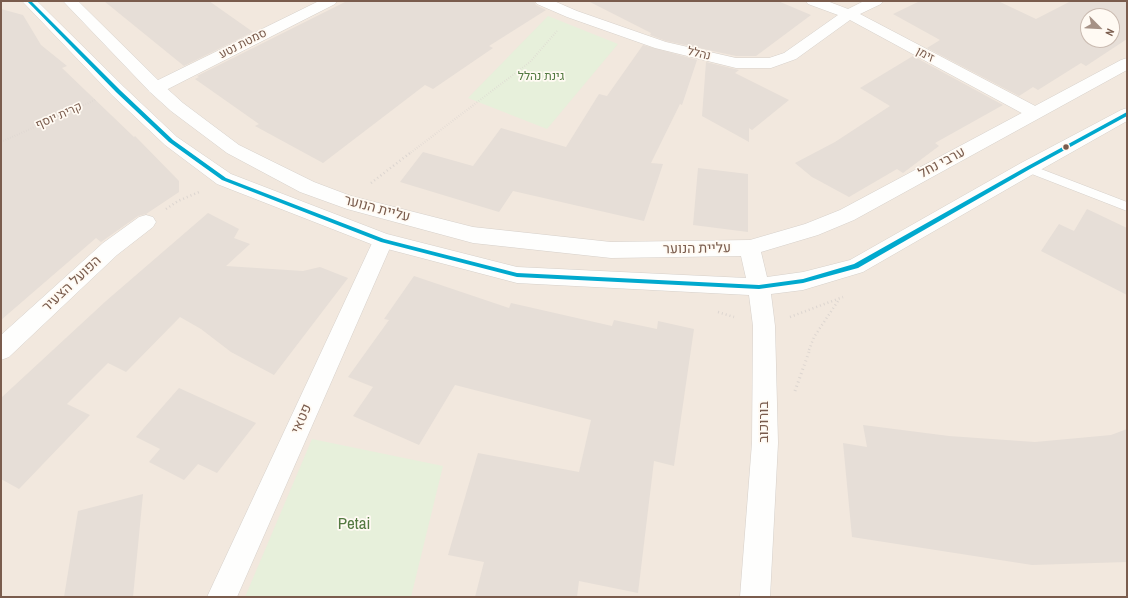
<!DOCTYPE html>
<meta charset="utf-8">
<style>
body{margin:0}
#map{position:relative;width:1128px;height:598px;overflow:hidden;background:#f9f5f0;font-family:"Archivo Narrow",sans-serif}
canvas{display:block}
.frame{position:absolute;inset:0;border:2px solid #7a5c4d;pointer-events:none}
.north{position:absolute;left:1080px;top:8px;width:40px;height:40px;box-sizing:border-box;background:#fffaf3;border:1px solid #cabbb1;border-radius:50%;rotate:114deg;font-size:11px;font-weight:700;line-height:16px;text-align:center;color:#7a5c4d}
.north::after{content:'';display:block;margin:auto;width:14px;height:18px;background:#a69286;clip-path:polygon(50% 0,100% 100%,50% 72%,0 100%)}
</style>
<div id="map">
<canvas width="1128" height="598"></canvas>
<div class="frame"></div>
<div class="north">N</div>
</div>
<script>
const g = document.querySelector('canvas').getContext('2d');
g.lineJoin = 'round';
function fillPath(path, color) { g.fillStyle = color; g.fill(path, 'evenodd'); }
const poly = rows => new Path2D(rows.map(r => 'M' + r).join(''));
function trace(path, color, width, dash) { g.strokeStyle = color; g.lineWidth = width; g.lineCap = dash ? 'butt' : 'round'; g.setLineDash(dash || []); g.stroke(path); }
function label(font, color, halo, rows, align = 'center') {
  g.font = font + ' "Archivo Narrow",Heebo,sans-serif'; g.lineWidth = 3.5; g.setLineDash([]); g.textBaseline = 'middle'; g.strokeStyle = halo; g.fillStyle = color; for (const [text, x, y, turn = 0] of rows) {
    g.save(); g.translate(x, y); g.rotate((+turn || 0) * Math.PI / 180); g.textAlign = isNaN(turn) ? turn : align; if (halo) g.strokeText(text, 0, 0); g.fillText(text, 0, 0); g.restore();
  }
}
const residential = poly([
 [1,1,1127,1,1127,597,1,597],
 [1088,16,1112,16,1112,40,1088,40]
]);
const green = poly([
 [548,16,618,44,547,129,468,98],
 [312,439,443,466,411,597,245,597]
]);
const building = poly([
 [104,1,209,1,253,32,184,66],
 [347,1,534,1,536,5,546,10,489,46,493,48,433,89,425,85,323,163,255,126,259,124,195,79,199,77,197,76],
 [588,1,778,1,811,15,756,56,736,56,666,41,650,35,651,33],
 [920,1,998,1,1036,19,1071,1,1127,1,1127,39,1086,66,1081,63,1038,90,1033,87,1019,96,927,48,940,40,893,14],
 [1088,16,1112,16,1112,40,1088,40],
 [1,9,23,15,41,45,67,66,62,68,134,137,135,136,179,181,179,192,146,214,138,216,101,242,96,238,1,320],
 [643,45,697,60,682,105,680,104,651,163,663,164,644,221,513,191,499,212,400,182,423,152,473,166,501,128,566,147,599,94,607,96],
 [913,56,1003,105,935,143,939,146,903,173,897,169,849,197,812,177,795,163,835,142,890,106,860,88],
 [706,62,739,70,735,73,789,100,752,130,749,128,749,142,702,116],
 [698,168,748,174,748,232,693,225],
 [1087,209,1127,228,1127,295,1041,251,1059,224,1074,231],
 [208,213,239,229,234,238,250,244,226,266,303,271,320,267,348,278,274,375,231,352,201,329,180,317,126,372,108,363,67,404,90,415,19,489,1,479,1,398,106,301],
 [414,276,509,308,511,303,612,326,614,320,657,329,658,321,694,329,674,466,654,461,638,593,579,581,577,597,475,597,484,562,448,555,478,453,579,472,591,420,455,385,419,445,353,416,373,387,348,377,389,320,384,319],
 [179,388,256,423,217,473,198,464,184,480,149,462,160,449,136,437],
 [863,425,949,436,1035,442,1111,435,1127,429,1127,562,1032,565,852,537,843,443,867,447],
 [143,494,133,597,64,597,78,511]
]);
const pathFar2 = poly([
 [1,142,95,100],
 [409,154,530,62,557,31]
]);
const pathFar1 = poly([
 [371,183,410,153],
 [166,209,178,201,199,192],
 [718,312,734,317],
 [790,317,843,297],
 [809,350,814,337,838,301]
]);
const path = poly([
 [795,391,810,349]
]);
const service = poly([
 [1028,164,1127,202,1127,211,1024,171,1022,168,1024,165,1028,164]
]);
const minor = poly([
 [319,1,337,1,335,4,162,92,156,93,150,92,148,88,150,84,319,1],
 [535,1,554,1,577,11,666,42,736,58,769,58,784,53,838,15,808,4,806,1,827,1,848,9,864,1,883,1,881,4,860,14,1041,109,1044,113,1041,117,1035,118,1029,117,850,20,796,59,771,68,736,68,655,48,567,17,537,4,535,1],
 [146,215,153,217,156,222,153,227,117,255,9,357,1,360,1,335,103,243,139,217,146,215],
 [383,233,390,236,393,241,237,597,207,597,373,241,376,236,383,233]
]);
const tertiary = poly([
 [22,1,37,1,124,87,177,137,231,174,387,234,517,267,746,278,741,256,611,258,473,243,347,209,300,192,227,153,171,111,150,92,63,1,78,1,162,84,183,103,239,145,314,182,351,196,473,227,611,242,750,240,805,224,840,210,1121,60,1127,58,1127,70,854,220,818,235,761,252,767,277,803,272,850,260,1021,163,1121,110,1127,108,1127,121,1035,173,863,272,803,290,771,294,775,326,778,443,770,597,740,597,752,443,753,326,749,295,517,283,376,246,217,184,165,145,112,95,22,1]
]);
const bus1 = poly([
 [27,1,31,1,120,90,173,140,226,178,384,239,517,273,759,285,803,279,854,264,1026,167,1127,112,1127,116,1030,169,858,268,803,283,759,289,517,277,381,242,222,180,169,142,116,92,27,1]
]);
const markers = [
 [1066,147,3.5,"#7a5c4d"]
];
const farStreetnames = [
 ["סמטת נטע",243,44,-27],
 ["נהלל",699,54,13],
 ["זימן",925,55,28],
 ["קרית יוסף",59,116,-24]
];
const farParknames = [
 ["גינת נהלל",541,77]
];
const streetNames = [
 ["ערבי נחל",942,163,-28],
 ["עליית הנוער",377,209,15],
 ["עליית הנוער",697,249,-1],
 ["הפועל הצעיר",72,284,-43],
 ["פטאי",302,419,-66],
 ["בורוכוב",764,422,-90]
];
const nearParknames = [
 ["Petai",354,524]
];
fillPath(residential, '#f2e8de');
fillPath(green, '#e7f0db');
fillPath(building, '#e6ded7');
trace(service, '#d7d1cb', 1);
trace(minor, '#d7d1cb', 1);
trace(tertiary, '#d7d1cb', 1);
trace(pathFar2, '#dcd5d0', 2, [0.5, 2]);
trace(pathFar1, '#dcd5d0', 2.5, [1, 3]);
trace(path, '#dcd5d0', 3, [1, 3.5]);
fillPath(service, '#fefefd');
fillPath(minor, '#fefefd');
fillPath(tertiary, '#fefefd');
fillPath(bus1, '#00a9ce');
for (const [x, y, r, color] of markers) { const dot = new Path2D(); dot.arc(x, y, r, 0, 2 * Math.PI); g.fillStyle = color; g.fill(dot); trace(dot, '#fffaf3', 1.5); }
label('12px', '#7a5c4d', '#fffaf3', farStreetnames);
label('12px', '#537a41', '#fffaf3', farParknames);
label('14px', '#7a5c4d', '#fffaf3', streetNames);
label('17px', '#537a41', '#fffaf3', nearParknames);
</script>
